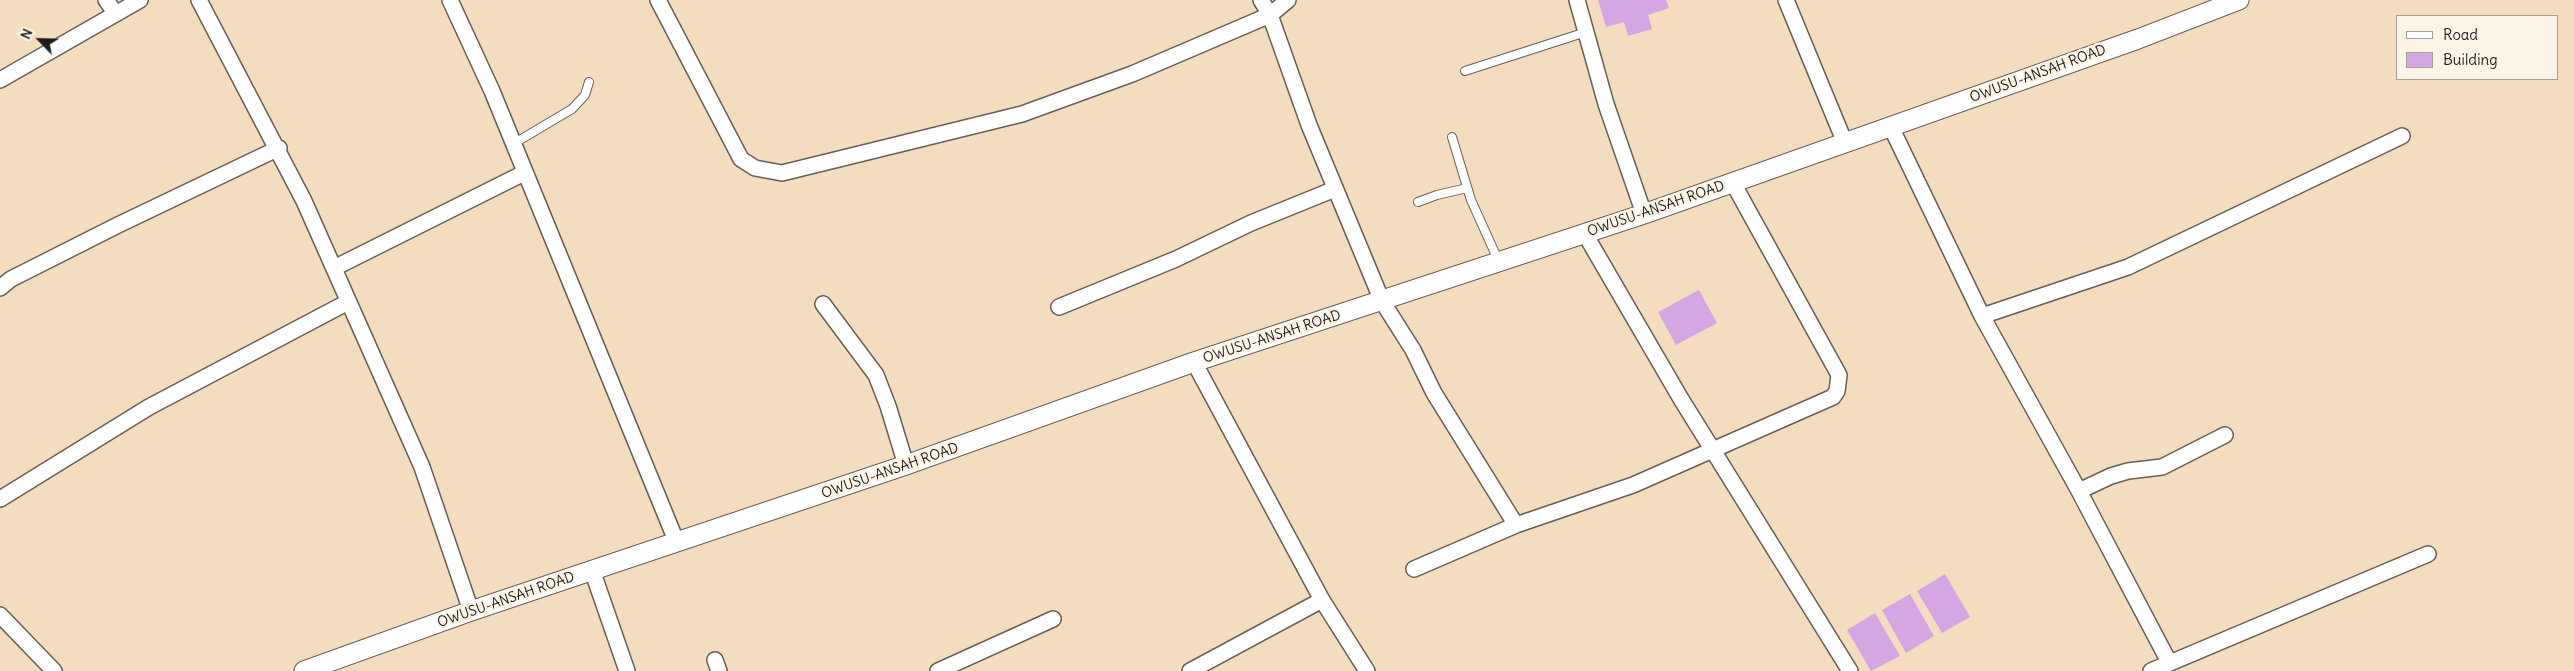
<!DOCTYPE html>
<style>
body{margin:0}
#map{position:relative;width:2574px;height:671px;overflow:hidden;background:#f4dcbe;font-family:Delius,sans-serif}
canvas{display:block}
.legend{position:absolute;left:2396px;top:15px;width:162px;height:65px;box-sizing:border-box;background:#fcf5e5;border:1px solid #a29e95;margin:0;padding:6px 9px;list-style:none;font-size:15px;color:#1c1c1c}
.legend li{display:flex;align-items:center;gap:10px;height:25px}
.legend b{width:25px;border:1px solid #a29e95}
.north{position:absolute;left:15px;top:15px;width:50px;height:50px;-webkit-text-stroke:4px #fcf5e5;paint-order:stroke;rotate:294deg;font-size:14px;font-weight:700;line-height:20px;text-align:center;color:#1c1c1c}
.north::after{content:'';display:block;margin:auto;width:18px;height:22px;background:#1c1c1c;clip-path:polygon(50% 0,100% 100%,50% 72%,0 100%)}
</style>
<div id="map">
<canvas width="2574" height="671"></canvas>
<ul class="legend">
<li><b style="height:6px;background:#fff"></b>Road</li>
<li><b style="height:14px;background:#d5a6e3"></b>Building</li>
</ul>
<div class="north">N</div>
</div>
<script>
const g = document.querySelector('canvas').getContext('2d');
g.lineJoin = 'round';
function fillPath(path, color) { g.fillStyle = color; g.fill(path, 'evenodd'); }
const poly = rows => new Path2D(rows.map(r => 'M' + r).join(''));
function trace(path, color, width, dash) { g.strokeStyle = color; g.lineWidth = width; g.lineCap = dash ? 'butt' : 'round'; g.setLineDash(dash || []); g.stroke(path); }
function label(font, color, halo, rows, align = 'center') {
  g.font = font + ' Delius,sans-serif'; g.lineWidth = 5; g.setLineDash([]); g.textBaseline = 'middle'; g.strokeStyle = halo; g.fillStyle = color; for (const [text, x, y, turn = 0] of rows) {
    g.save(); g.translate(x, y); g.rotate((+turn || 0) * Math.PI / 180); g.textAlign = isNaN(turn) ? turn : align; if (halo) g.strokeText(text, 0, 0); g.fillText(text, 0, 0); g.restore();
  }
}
const building = poly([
 [1598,0,1666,0,1669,8,1648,15,1652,29,1628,36,1624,22,1606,27],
 [1699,290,1717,323,1676,345,1658,312],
 [1945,574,1970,617,1942,633,1917,591],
 [1910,594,1934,636,1906,653,1882,610],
 [1875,613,1900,656,1871,671,1847,630]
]);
const service = poly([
 [1465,71,1586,32],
 [1452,137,1471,200,1499,262],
 [513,144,572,109,585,95,589,82],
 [1418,202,1437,195,1467,188]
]);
const minor = poly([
 [106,0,116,14],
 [199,0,304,201,422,467,471,611],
 [450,0,492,91,677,543],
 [658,0,741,159,755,168,782,173,1022,114,1132,74,1270,15,1288,0],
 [1261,0,1270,15,1309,125,1382,301,1413,350,1434,393,1516,525,1633,485,1833,397,1837,391,1839,375,1733,183],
 [1577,0,1606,104,1644,214],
 [1786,0,1845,143],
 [0,80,140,0],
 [1891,127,1982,316,2079,491,2169,662],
 [1585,234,1681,399,1850,671],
 [334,268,524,173],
 [0,288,11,279,118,225,279,148],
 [823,304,876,375,888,406,906,465],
 [1059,307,1176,259,1251,223,1335,189],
 [1982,316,2128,267,2402,136],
 [1194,362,1322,600,1367,671],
 [2079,491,2111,476,2128,471,2162,467,2225,435],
 [0,499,149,407,348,302],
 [1414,569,1516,525],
 [592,570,627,671],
 [0,615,54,671],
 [715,660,719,671],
 [938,671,1053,619],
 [1190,671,1322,600],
 [2151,671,2428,554]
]);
const tertiary = poly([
 [304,671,471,611,906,465,1194,362,1644,214,2138,39,2239,0]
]);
const streetNames = [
 ["OWUSU-ANSAH ROAD",2038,74,-20],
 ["OWUSU-ANSAH ROAD",1656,209,-19],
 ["OWUSU-ANSAH ROAD",1272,337,-18],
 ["OWUSU-ANSAH ROAD",890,471,-19],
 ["OWUSU-ANSAH ROAD",506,600,-19]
];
fillPath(building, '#d5a6e3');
trace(service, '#685f55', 10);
trace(minor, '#685f55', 18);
trace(tertiary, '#685f55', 21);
trace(service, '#fff', 8);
trace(minor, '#fff', 15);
trace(tertiary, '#fff', 19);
label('14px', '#1c1c1c', '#fcf5e5', streetNames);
</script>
